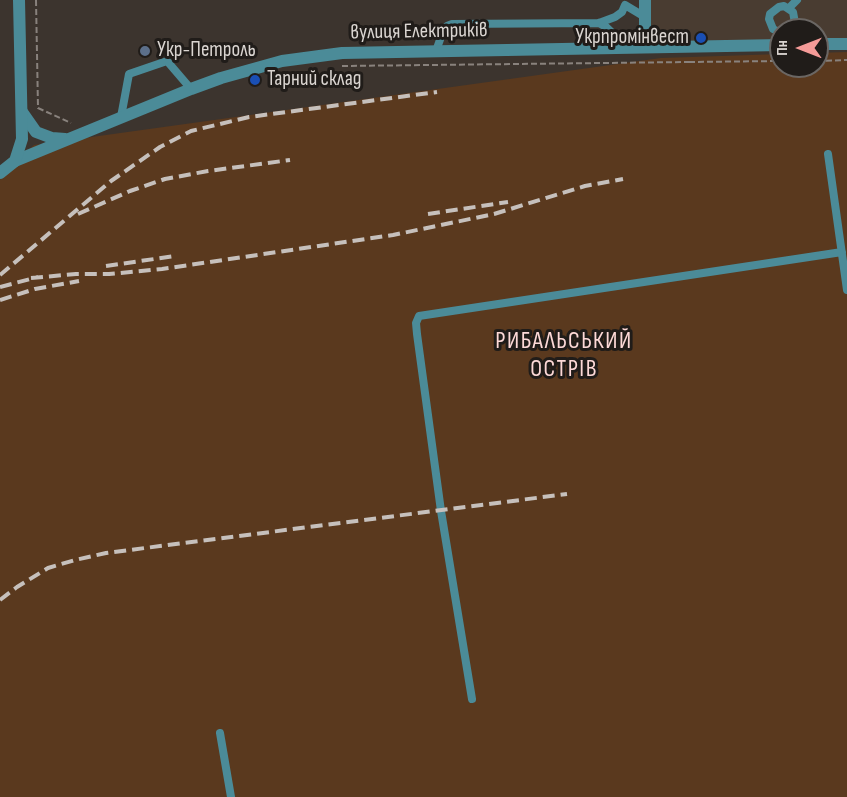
<!DOCTYPE html>
<meta charset="utf-8">
<style>
body{margin:0}
#map{position:relative;width:847px;height:797px;overflow:hidden;background:#3c342e;font-family:"Sofia Sans Condensed",sans-serif}
canvas{display:block}
.north{position:absolute;left:769px;top:18px;width:60px;height:60px;box-sizing:border-box;background:#201c19;border:2px solid #6a6663;border-radius:50%;rotate:270deg;font-size:16px;font-weight:700;line-height:24px;text-align:center;color:#dad5d1}
.north::after{content:'';display:block;margin:auto;width:21px;height:27px;background:#f59b98;clip-path:polygon(50% 0,100% 100%,50% 72%,0 100%)}
</style>
<div id="map">
<canvas width="847" height="797"></canvas>
<div class="north">Пн</div>
</div>
<script>
const g = document.querySelector('canvas').getContext('2d');
g.lineJoin = 'round';
function fillPath(path, color) { g.fillStyle = color; g.fill(path, 'evenodd'); }
const poly = rows => new Path2D(rows.map(r => 'M' + r).join(''));
function trace(path, color, width, dash) { g.strokeStyle = color; g.lineWidth = width; g.lineCap = dash ? 'butt' : 'round'; g.setLineDash(dash || []); g.stroke(path); }
function label(font, color, halo, rows, align = 'center') {
  g.font = font + ' "Sofia Sans Condensed",sans-serif'; g.lineWidth = 6; g.setLineDash([]); g.textBaseline = 'middle'; g.strokeStyle = halo; g.fillStyle = color; for (const [text, x, y, turn = 0] of rows) {
    g.save(); g.translate(x, y); g.rotate((+turn || 0) * Math.PI / 180); g.textAlign = isNaN(turn) ? turn : align; if (halo) g.strokeText(text, 0, 0); g.fillText(text, 0, 0); g.restore();
  }
}
const built = poly([
 [650,0,847,0,847,40,817,41,817,30,781,30,781,41,650,44]
]);
const green = poly([
 [847,52,847,797,0,797,0,176,34,145,661,58,781,54,781,66,817,66,817,53]
]);
const path = poly([
 [36,0,38,108,71,123],
 [817,61,847,60],
 [689,62,781,61],
 [342,66,689,62,689,58]
]);
const service = poly([
 [789,8,797,0],
 [599,23,606,27,627,47],
 [781,33,773,29,769,19,770,14,779,7,784,6,793,12,795,23,790,30],
 [436,51,442,34,447,26,452,24,599,23,615,17,622,12,625,5,645,17],
 [121,117,129,74,167,61,191,89],
 [828,154,847,290],
 [472,699,441,511,417,334,416,323,419,316,842,252],
 [220,733,231,797]
]);
const minor = poly([
 [645,0,645,47],
 [817,44,847,44],
 [22,112,36,132,52,138,65,139],
 [15,161,191,89,221,78,282,61,342,53,781,45]
]);
const tertiary = poly([
 [0,173,15,161,22,139,19,0]
]);
const rail = poly([
 [78,214,130,191,165,179,208,171,290,160],
 [428,214,508,202],
 [106,266,175,256],
 [0,275,111,181,160,147,191,131,249,117,437,92],
 [31,278,76,274,109,274,162,269,393,235,494,214,585,186,623,179],
 [0,287,38,277],
 [0,300,35,289,79,281],
 [0,600,17,587,48,568,75,560,106,553,567,494]
]);
const markers = [
 [701,38,6,"#1a4fb4"],
 [145,51,6,"#5c6f8a"],
 [255,80,6,"#1a4fb4"]
];
const streetNames = [
 ["вулиця Електриків",419,32,-1]
];
const poiNames = [
 ["Укрпромінвест",689,38,"right"],
 ["Укр-Петроль",157,51],
 ["Тарний склад",267,80]
];
const quarterNames = [
 ["РИБАЛЬСЬКИЙ",564,342],
 ["ОСТРІВ",564,370]
];
fillPath(built, '#493c31');
fillPath(green, '#5a391e');
trace(path, '#89827d', 2, [6, 3]);
trace(service, '#4b8b98', 8);
trace(minor, '#4b8b98', 12);
trace(tertiary, '#4b8b98', 12);
trace(rail, '#c6c0bc', 4, [12, 6]);
for (const [x, y, r, color] of markers) { const dot = new Path2D(); dot.arc(x, y, r, 0, 2 * Math.PI); g.fillStyle = color; g.fill(dot); trace(dot, '#201c19', 2); }
label('21px', '#dad5d1', '#201c19', streetNames);
label('21px', '#dad5d1', '#201c19', poiNames, 'left');
g.letterSpacing = '1.5px';
label('24px', '#fdd9d7', '#201c19', quarterNames);
g.letterSpacing = '0px';
</script>
